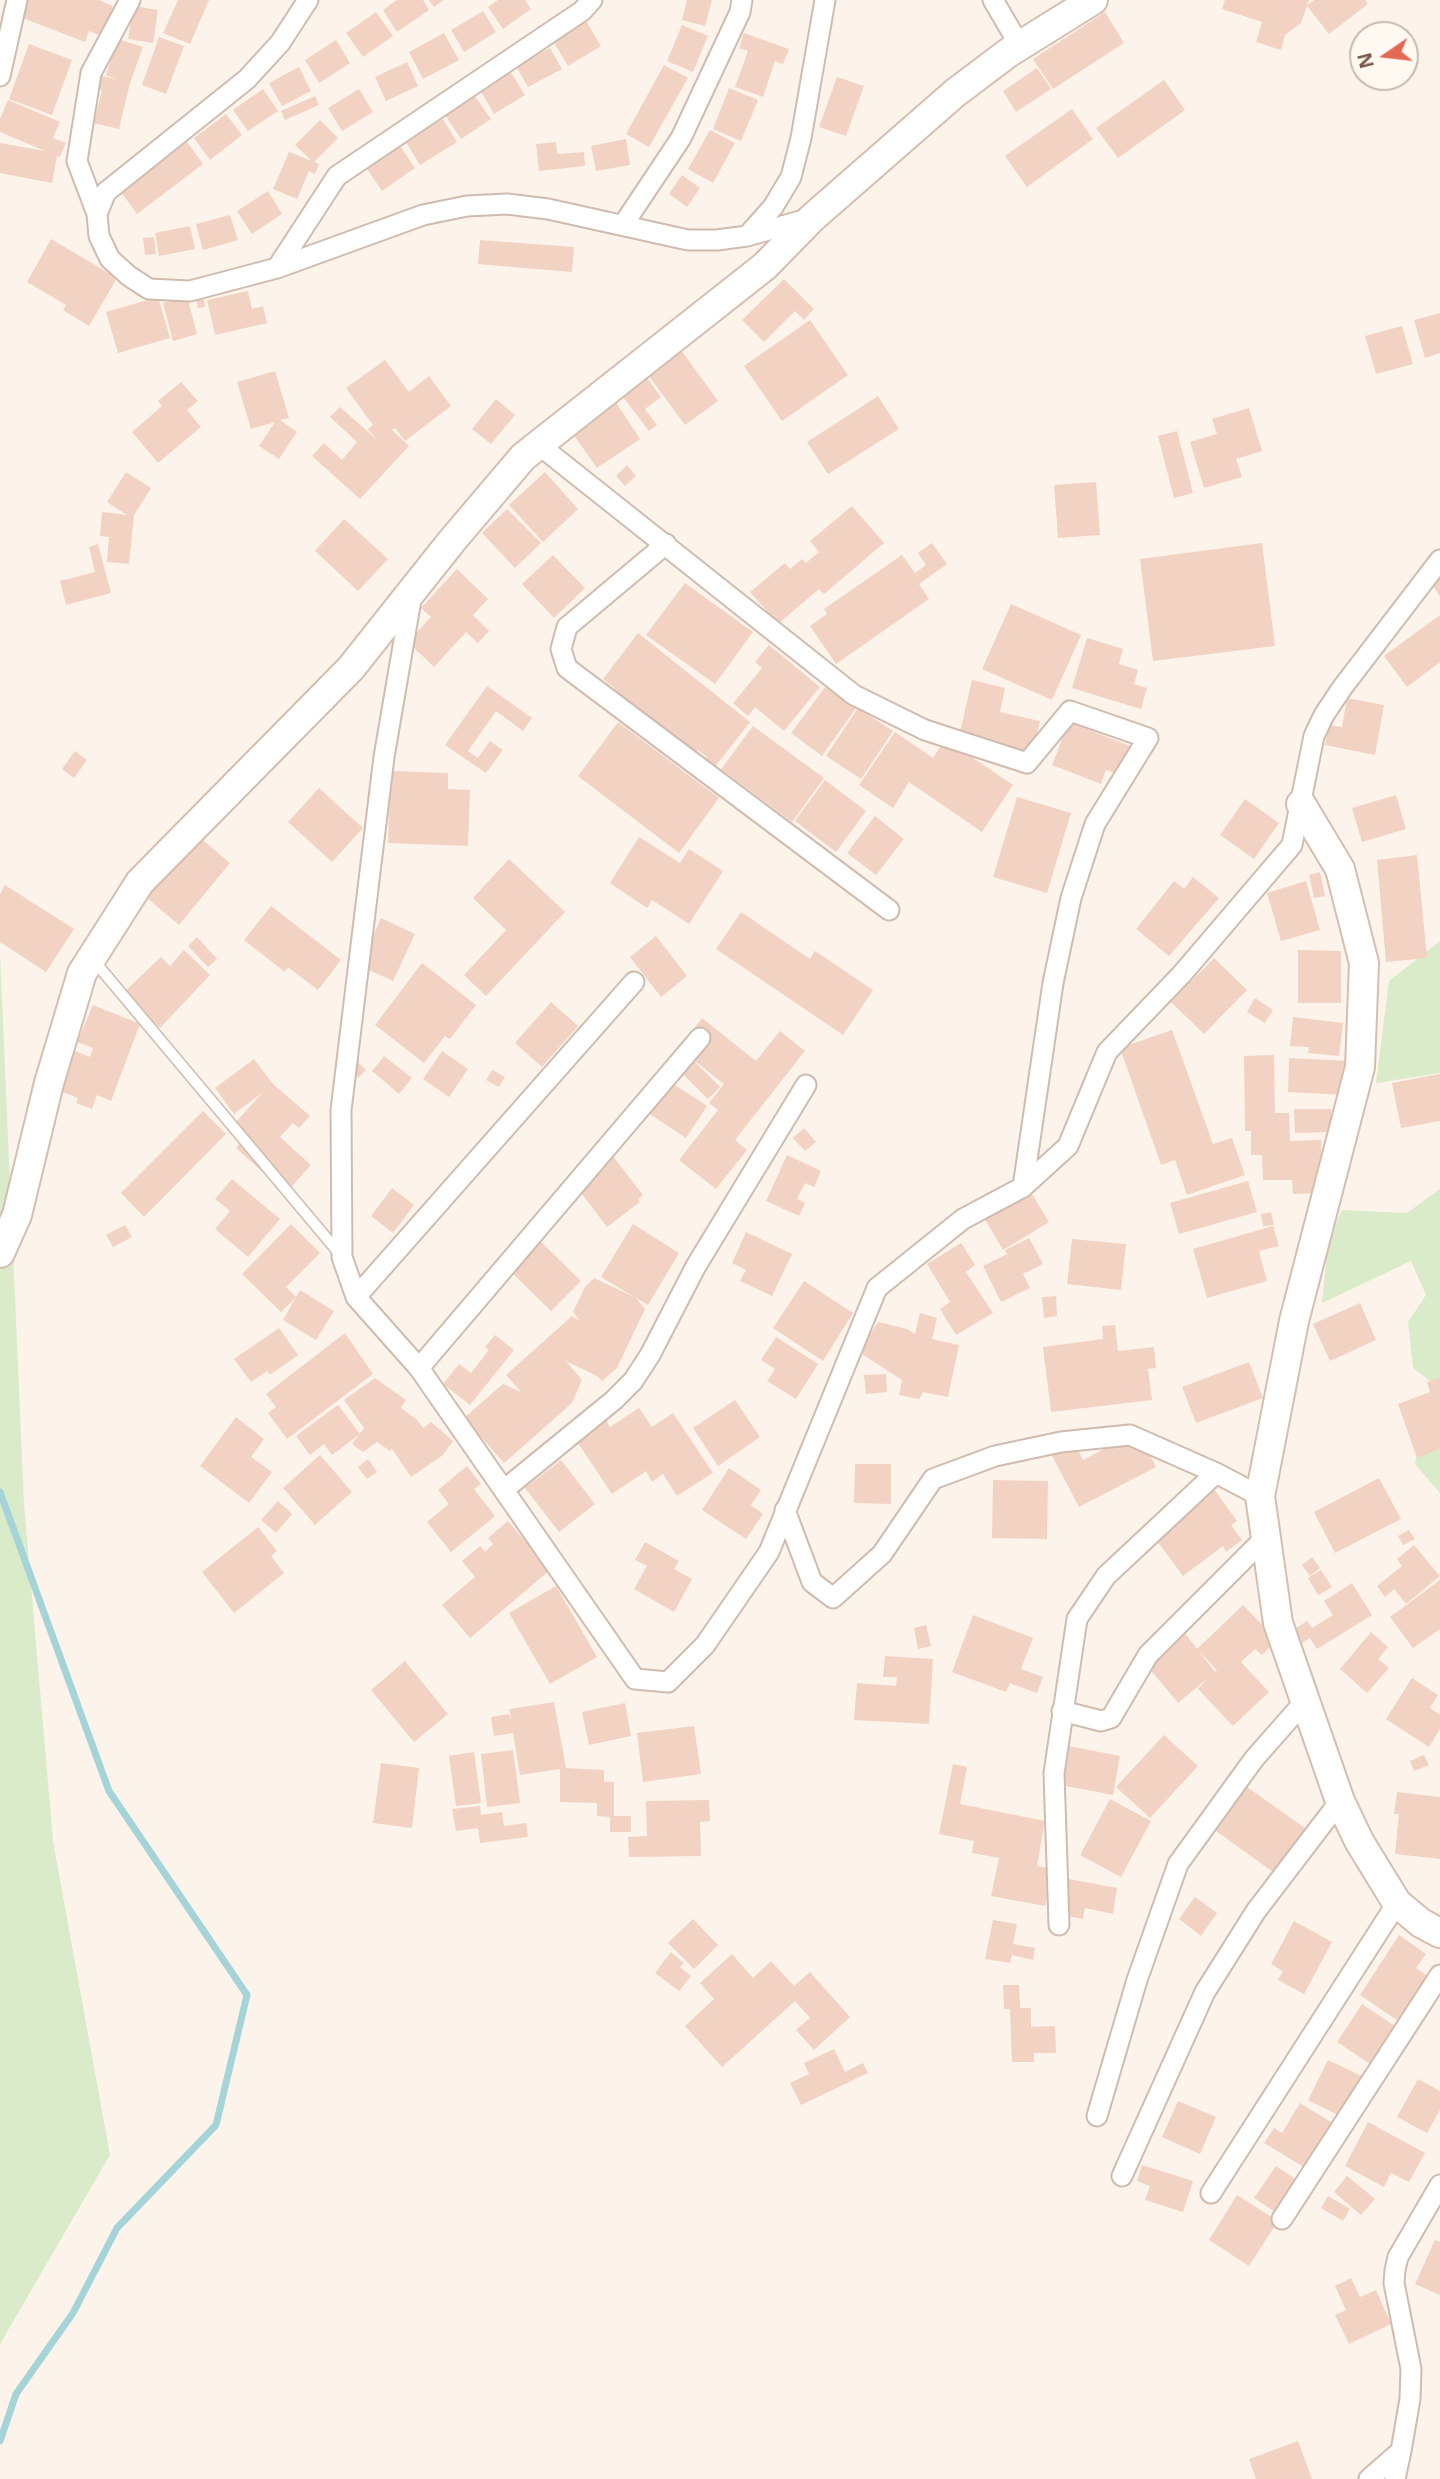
<!DOCTYPE html>
<style>
body{margin:0}
#map{position:relative;width:1440px;height:2479px;overflow:hidden;background:#fcf4eb;font-family:"Open Sans",sans-serif}
canvas{display:block}
.north{position:absolute;left:1349px;top:21px;width:70px;height:70px;box-sizing:border-box;background:#fff9f1;border:2px solid #c9b9af;border-radius:50%;rotate:256deg;font-size:19px;font-weight:700;line-height:28px;text-align:center;color:#785a4d}
.north::after{content:'';display:block;margin:auto;width:24px;height:32px;background:#e46952;clip-path:polygon(50% 0,100% 100%,50% 72%,0 100%)}
</style>
<div id="map">
<canvas width="1440" height="2479"></canvas>
<div class="north">N</div>
</div>
<script>
const g = document.querySelector('canvas').getContext('2d');
g.lineJoin = 'round';
function fillPath(path, color) { g.fillStyle = color; g.fill(path, 'evenodd'); }
const poly = rows => new Path2D(rows.map(r => 'M' + r).join(''));
function trace(path, color, width, dash) { g.strokeStyle = color; g.lineWidth = width; g.lineCap = dash ? 'butt' : 'round'; g.setLineDash(dash || []); g.stroke(path); }
const green = poly([
 [1440,941,1440,1073,1376,1083,1389,981],
 [0,953,24,1504,53,1841,110,2155,0,2344],
 [1440,1189,1440,1380,1433,1383,1413,1368,1408,1322,1426,1295,1411,1261,1322,1303,1328,1242,1342,1210,1407,1213],
 [1440,1423,1440,1493,1415,1464,1422,1433]
]);
const stream = poly([
 [0,1492,109,1791,247,1995,216,2125,117,2228,73,2313,16,2394,0,2441]
]);
const building = poly([
 [26,0,99,0,113,6,102,36,89,31,85,42,20,17],
 [178,0,209,0,190,44,163,33],
 [397,0,423,0,429,10,397,32,383,10],
 [429,0,444,0,434,7],
 [498,0,525,0,531,9,503,29,488,7],
 [687,0,712,0,705,26,682,20],
 [1225,0,1309,0,1307,5,1314,0,1365,0,1368,4,1329,34,1307,6,1301,23,1285,35,1281,50,1256,42,1262,22,1222,9],
 [133,6,158,10,153,43,128,39],
 [483,11,496,32,464,52,451,30],
 [376,12,393,36,363,57,346,33],
 [1105,12,1124,43,1053,89,1033,59],
 [586,21,601,46,568,66,553,41],
 [682,25,708,36,693,72,667,61],
 [444,33,459,60,423,79,409,52],
 [744,33,789,49,783,64,775,61,763,97,735,87,748,51,739,48],
 [159,37,184,46,166,94,142,85],
 [118,39,143,47,130,83,119,129,94,123,102,90,92,88,96,74,118,80,106,75],
 [336,40,350,63,319,83,305,60],
 [29,44,72,60,52,115,9,99],
 [550,48,562,69,528,87,516,66],
 [407,62,418,86,386,101,375,77],
 [664,65,688,78,649,147,626,134],
 [299,67,311,91,282,106,269,83],
 [1037,68,1051,89,1016,112,1003,91],
 [510,71,525,95,494,114,480,90],
 [837,77,864,86,846,136,819,127],
 [1164,80,1185,110,1118,158,1096,128],
 [729,88,758,100,741,141,713,129],
 [263,89,278,111,248,131,233,110],
 [359,89,373,112,342,131,328,108],
 [474,95,491,119,461,139,445,115],
 [315,96,319,105,285,120,281,111],
 [8,100,60,122,53,138,66,143,60,157,57,156,52,183,0,173,0,143,45,151,0,132,0,119],
 [1072,109,1093,139,1027,187,1005,156],
 [226,114,242,135,210,160,194,138],
 [443,119,457,142,420,165,406,142],
 [320,120,338,138,314,162,319,164,315,174,309,171,297,199,273,189,289,152,312,161,295,145],
 [710,130,735,143,713,183,688,169],
 [626,139,630,165,596,171,591,146],
 [187,142,203,164,137,214,121,192],
 [556,142,557,154,584,152,585,166,539,171,536,144],
 [400,146,415,168,382,191,367,169],
 [682,175,700,188,687,207,669,194],
 [268,191,282,214,252,234,237,211],
 [230,215,238,240,203,250,196,224],
 [190,226,195,249,159,256,155,233],
 [154,237,156,254,145,255,143,238],
 [51,239,117,278,89,326,63,310,66,305,27,282],
 [480,240,574,247,572,272,478,264],
 [784,279,814,309,804,320,795,311,764,342,742,320],
 [203,291,205,307,198,308,195,293],
 [248,291,252,309,263,306,267,323,215,335,207,300],
 [187,296,197,334,173,341,163,303],
 [158,297,170,338,118,353,106,312],
 [1440,313,1440,353,1425,358,1414,320],
 [810,320,848,375,782,421,744,366],
 [1402,326,1413,364,1376,374,1365,336],
 [676,343,718,401,685,425,643,368],
 [385,360,409,392,429,376,451,406,405,441,395,428,392,430,409,446,360,499,312,456,324,443,342,460,357,442,330,417,340,407,376,439,368,429,373,425,346,388],
 [275,371,289,418,280,420,297,432,279,459,259,446,275,422,251,429,237,382],
 [645,375,661,397,645,409,657,425,649,431,620,393],
 [181,382,198,401,187,410,201,427,158,463,132,432,162,406,158,401],
 [878,396,899,429,828,474,807,442],
 [613,398,640,439,597,468,569,428],
 [496,399,515,415,491,444,472,429],
 [1249,408,1262,451,1236,459,1242,477,1204,488,1190,442,1217,434,1212,419],
 [1177,431,1193,493,1174,498,1158,436],
 [627,465,636,476,625,486,616,476],
 [126,472,151,488,134,515,129,564,107,562,109,537,100,536,102,512,127,515,107,502],
 [545,472,578,509,543,542,509,505],
 [1096,482,1100,535,1058,538,1054,485],
 [852,506,884,543,824,594,819,589,778,624,750,592,785,563,790,569,802,559,806,563,819,552,810,541],
 [507,509,541,543,515,568,482,533],
 [344,519,388,559,358,591,315,551],
 [932,543,947,564,919,584,929,599,836,664,810,626,827,614,824,609,902,555,915,573,926,565,918,553],
 [1262,543,1275,646,1153,661,1140,559],
 [98,544,111,593,66,605,60,581,95,572,89,547],
 [553,555,585,588,554,618,522,584],
 [457,569,488,599,473,615,489,631,478,643,466,632,434,667,408,642,431,617,421,608],
 [1440,572,1440,597,1429,578],
 [685,583,753,632,715,684,646,635],
 [1011,604,1081,635,1052,700,982,669],
 [1440,615,1440,662,1407,687,1384,656],
 [638,633,750,722,715,767,705,760,707,757,698,750,696,753,635,705,633,708,613,692,615,689,603,679],
 [1087,638,1123,649,1119,664,1138,670,1134,684,1147,688,1141,709,1072,688],
 [769,645,820,687,784,731,755,707,748,716,733,703,762,668,755,662],
 [972,680,1005,688,1000,712,1040,721,1032,753,959,736],
 [487,686,532,718,523,731,496,711,468,751,478,758,490,741,503,750,486,773,445,745],
 [826,686,856,708,822,756,791,733],
 [1347,698,1384,705,1375,755,1325,745,1329,725,1342,727],
 [858,708,893,731,861,779,826,756],
 [618,722,719,798,679,853,578,776],
 [1069,722,1135,748,1124,777,1106,770,1101,784,1052,765],
 [753,726,824,778,792,822,721,769],
 [895,732,933,758,945,739,1013,785,982,832,909,782,893,808,859,785],
 [75,751,87,760,74,778,62,769],
 [390,771,448,773,448,789,470,790,468,846,388,843],
 [825,780,866,811,836,852,795,821],
 [319,788,363,828,332,862,288,822],
 [1396,795,1406,829,1362,842,1352,808],
 [1017,797,1071,813,1047,893,993,877],
 [1245,799,1279,823,1254,859,1220,835],
 [875,816,904,839,876,875,847,853],
 [192,831,230,863,179,925,141,893],
 [639,837,680,863,689,849,723,871,689,924,652,900,647,908,610,883],
 [1417,855,1427,958,1386,962,1377,860],
 [509,859,565,912,486,996,464,975,506,930,473,898],
 [1320,872,1325,896,1314,898,1309,875],
 [1193,877,1219,898,1169,956,1136,929,1174,881,1184,889],
 [1306,881,1320,930,1281,941,1267,893],
 [5,885,74,929,46,972,0,942,0,894],
 [271,906,341,960,318,990,288,967,285,972,244,940],
 [741,912,810,959,815,951,873,990,843,1035,716,949],
 [381,918,415,934,393,981,360,966],
 [656,936,687,976,661,997,630,957],
 [197,937,217,959,208,967,188,946],
 [184,950,210,975,160,1028,123,993,161,957,170,966],
 [1298,950,1341,951,1341,1003,1298,1003],
 [1214,958,1247,990,1204,1034,1171,1002],
 [422,963,476,1005,450,1039,445,1036,424,1063,375,1025],
 [1255,998,1273,1010,1265,1023,1247,1012],
 [551,1002,578,1026,542,1067,515,1043],
 [93,1005,140,1024,111,1101,97,1095,92,1109,76,1103,78,1098,60,1091,75,1051,90,1057,93,1048,77,1042],
 [1293,1017,1343,1023,1339,1056,1308,1053,1309,1047,1290,1046],
 [702,1018,756,1061,780,1031,805,1051,735,1140,747,1150,716,1189,679,1160,718,1110,709,1103,724,1084,691,1058,720,1087,708,1099,671,1062,682,1051,679,1048],
 [1172,1030,1213,1144,1232,1138,1245,1175,1187,1195,1175,1160,1161,1165,1120,1048],
 [442,1051,468,1069,449,1097,423,1079],
 [1274,1055,1275,1113,1289,1113,1290,1141,1321,1140,1321,1193,1293,1194,1292,1180,1263,1180,1262,1155,1251,1155,1251,1131,1245,1131,1244,1056],
 [384,1056,412,1078,399,1094,372,1071],
 [1289,1058,1347,1061,1346,1095,1288,1092],
 [254,1059,272,1083,310,1116,299,1128,293,1123,280,1137,311,1165,286,1193,236,1148,248,1134,235,1123,263,1092,234,1114,215,1088],
 [356,1060,366,1070,358,1078,348,1068],
 [492,1070,505,1077,499,1087,486,1080],
 [1440,1074,1440,1121,1401,1128,1392,1083],
 [663,1077,707,1106,686,1138,642,1109],
 [1294,1109,1331,1109,1331,1132,1295,1133],
 [203,1111,226,1134,144,1217,121,1193],
 [804,1128,816,1142,805,1151,793,1138],
 [605,1146,643,1195,638,1199,640,1202,607,1227,575,1185],
 [787,1155,821,1171,814,1187,805,1183,797,1199,805,1203,799,1216,766,1201],
 [232,1179,280,1219,248,1257,215,1229,230,1211,215,1199],
 [1248,1181,1257,1212,1179,1234,1170,1203],
 [392,1188,414,1205,393,1233,371,1216],
 [1030,1191,1049,1222,1003,1250,984,1218],
 [1271,1212,1274,1225,1263,1226,1261,1214],
 [291,1224,320,1253,286,1287,296,1297,281,1312,242,1274],
 [633,1224,679,1253,648,1305,636,1298,645,1309,617,1368,602,1381,597,1376,566,1361,582,1380,572,1403,504,1463,464,1418,503,1384,521,1392,506,1375,572,1316,580,1321,573,1312,585,1287,594,1278,634,1297,601,1277],
 [125,1225,132,1237,113,1247,106,1235],
 [1273,1226,1279,1246,1259,1251,1267,1281,1207,1298,1193,1249],
 [746,1232,792,1254,772,1296,740,1281,746,1270,732,1263],
 [533,1234,581,1281,551,1311,503,1264],
 [1029,1238,1043,1264,1023,1274,1030,1288,1001,1302,983,1266,1007,1254,1005,1250],
 [1072,1239,1126,1244,1121,1290,1067,1284],
 [961,1243,975,1265,966,1272,993,1313,956,1335,940,1309,950,1302,927,1264],
 [804,1281,853,1313,823,1361,773,1328],
 [300,1290,334,1311,316,1340,283,1320],
 [1056,1296,1057,1316,1044,1318,1042,1297],
 [1360,1303,1376,1340,1330,1361,1313,1324],
 [920,1313,937,1318,932,1339,959,1345,948,1397,923,1392,919,1399,899,1395,902,1380,859,1352,878,1322,907,1329,915,1334],
 [1115,1325,1118,1351,1154,1347,1156,1368,1148,1369,1152,1400,1051,1412,1043,1347,1103,1339,1102,1326],
 [279,1328,298,1355,270,1375,267,1371,251,1382,234,1359],
 [345,1333,373,1374,287,1439,268,1413,276,1407,266,1394],
 [495,1335,514,1350,470,1405,443,1384,459,1364,471,1373,489,1350,485,1347],
 [776,1337,818,1364,796,1399,767,1381,775,1369,761,1360],
 [1249,1362,1263,1398,1196,1423,1182,1387],
 [886,1374,887,1392,866,1394,864,1375],
 [375,1378,406,1400,401,1408,416,1419,423,1428,431,1422,453,1441,443,1455,411,1477,392,1449,390,1451,377,1442,363,1452,352,1444,364,1428,344,1400],
 [1440,1378,1440,1449,1417,1458,1398,1404,1430,1392,1427,1382],
 [735,1400,760,1437,718,1466,693,1428],
 [338,1405,360,1434,332,1455,324,1444,310,1455,296,1436],
 [639,1408,652,1427,673,1413,713,1473,677,1496,663,1474,652,1482,646,1471,612,1494,576,1440,606,1420,610,1427],
 [236,1417,264,1439,251,1457,272,1472,249,1503,200,1466],
 [1138,1431,1156,1467,1079,1507,1046,1444,1069,1432,1083,1460],
 [320,1455,352,1492,315,1525,283,1488],
 [368,1459,377,1472,367,1479,358,1467],
 [561,1460,595,1504,559,1532,525,1488],
 [855,1464,891,1464,891,1504,854,1503],
 [467,1466,481,1484,474,1489,495,1516,451,1552,427,1522,449,1504,438,1490],
 [729,1468,761,1490,751,1505,763,1514,746,1539,702,1510],
 [1379,1478,1401,1519,1335,1553,1314,1512],
 [993,1480,1048,1481,1047,1539,992,1538],
 [1211,1485,1237,1521,1231,1525,1242,1540,1226,1552,1223,1546,1183,1576,1149,1530],
 [278,1501,292,1514,276,1533,261,1520],
 [508,1521,550,1570,470,1638,442,1605,475,1577,462,1561,480,1546,485,1552,493,1544,488,1538],
 [258,1527,277,1551,271,1556,284,1573,234,1613,202,1572],
 [1409,1530,1415,1539,1403,1545,1398,1536],
 [645,1542,679,1561,674,1569,692,1579,674,1612,634,1589,647,1566,635,1560],
 [1414,1545,1440,1576,1406,1604,1394,1589,1385,1597,1377,1586,1402,1566,1397,1559],
 [1312,1557,1320,1568,1310,1576,1302,1565],
 [1321,1570,1332,1587,1318,1595,1308,1578],
 [1440,1580,1440,1629,1413,1648,1390,1617],
 [1352,1583,1372,1615,1317,1649,1310,1638,1297,1646,1288,1633,1307,1621,1312,1628,1333,1615,1324,1601],
 [556,1586,597,1657,550,1684,509,1613],
 [1243,1605,1277,1640,1262,1655,1255,1649,1241,1662,1269,1692,1233,1726,1198,1689,1207,1679,1178,1703,1139,1656,1178,1624,1215,1672,1217,1670,1197,1649],
 [973,1615,1033,1638,1021,1669,1043,1677,1037,1693,1010,1683,1006,1692,952,1672],
 [926,1625,931,1646,918,1649,914,1628],
 [1371,1632,1388,1647,1378,1659,1389,1668,1367,1693,1340,1669],
 [885,1656,933,1659,929,1724,854,1720,857,1683,896,1686,897,1677,883,1677],
 [405,1661,448,1714,414,1742,371,1690],
 [1412,1678,1438,1695,1430,1708,1440,1715,1440,1729,1429,1747,1386,1719],
 [554,1702,566,1768,604,1770,604,1782,614,1782,614,1816,631,1816,631,1832,610,1832,610,1817,597,1816,597,1803,560,1802,560,1769,520,1775,513,1733,494,1736,491,1717,509,1714,512,1724,509,1709],
 [625,1703,631,1736,589,1745,582,1712],
 [694,1726,701,1774,643,1782,637,1733],
 [1164,1735,1198,1766,1150,1818,1116,1787],
 [1063,1745,1120,1756,1113,1795,1056,1784],
 [513,1750,520,1803,487,1807,481,1754],
 [474,1752,481,1803,456,1806,449,1756],
 [1424,1755,1429,1765,1414,1771,1410,1761],
 [381,1763,419,1768,412,1828,373,1823],
 [953,1764,967,1767,960,1804,1045,1821,1037,1866,1053,1869,1045,1906,991,1896,999,1858,972,1853,974,1841,939,1834],
 [1247,1787,1305,1828,1273,1872,1216,1831],
 [1397,1792,1440,1797,1440,1859,1395,1854,1399,1814,1394,1814],
 [1110,1799,1151,1821,1121,1877,1080,1855],
 [709,1800,710,1821,700,1822,701,1856,629,1857,628,1837,647,1836,646,1801],
 [480,1806,481,1815,502,1812,504,1826,526,1823,528,1837,480,1843,478,1828,456,1831,452,1809],
 [1069,1879,1117,1888,1113,1914,1085,1908,1083,1919,1062,1915],
 [1195,1897,1217,1913,1201,1936,1179,1919],
 [693,1919,718,1945,694,1969,668,1943],
 [993,1920,1017,1924,1013,1944,1035,1948,1033,1960,1012,1955,1010,1963,985,1959],
 [1294,1921,1332,1942,1304,1994,1278,1980,1283,1971,1271,1964],
 [1399,1935,1426,1954,1416,1968,1434,1980,1404,2025,1360,1995],
 [671,1952,684,1963,680,1967,691,1976,679,1991,655,1973],
 [732,1954,753,1978,771,1961,794,1986,810,1972,850,2017,814,2050,796,2030,810,2018,795,2001,722,2067,685,2026,714,1999,700,1983],
 [1003,1985,1019,1985,1020,2008,1031,2008,1031,2027,1055,2026,1056,2053,1034,2053,1034,2062,1012,2062,1010,2009,1004,2009],
 [1362,2004,1398,2028,1373,2066,1337,2042],
 [834,2049,845,2072,863,2063,868,2073,801,2105,790,2083,809,2074,804,2063],
 [1328,2060,1362,2076,1342,2117,1308,2100],
 [1418,2079,1440,2091,1440,2110,1427,2133,1397,2117],
 [1178,2101,1216,2117,1200,2154,1162,2137],
 [1300,2103,1339,2127,1312,2172,1264,2143,1274,2128,1282,2133],
 [1368,2122,1425,2153,1409,2182,1391,2173,1384,2187,1345,2166],
 [1142,2165,1193,2181,1183,2212,1145,2200,1150,2186,1137,2181],
 [1276,2166,1300,2182,1278,2214,1254,2198],
 [1347,2176,1375,2199,1361,2215,1334,2192],
 [1237,2195,1278,2221,1249,2266,1209,2240],
 [1328,2196,1350,2209,1343,2221,1321,2208],
 [1435,2240,1440,2242,1440,2295,1415,2284],
 [1351,2278,1360,2297,1376,2290,1391,2324,1349,2344,1335,2315,1346,2310,1335,2286],
 [1298,2441,1312,2479,1256,2479,1249,2459]
]);
const lane = poly([
 [95,962,339,1253]
]);
const street = poly([
 [308,0,280,43,247,79,106,192,97,214,99,236,110,259,129,276,149,289,190,291,277,268,423,215,467,206,507,204,548,209,688,240,717,240,747,236,811,218],
 [993,0,1020,46],
 [0,76,17,0],
 [97,214,77,161,91,73,130,0],
 [623,225,681,138,740,12,742,0],
 [748,235,773,207,791,177,801,138,825,0],
 [277,268,337,176,582,11,592,0],
 [539,445,854,695,925,730,1027,763,1070,711,1148,738,1095,824,1071,898,1053,983,1023,1187],
 [666,544,567,627,561,649,567,668,889,910],
 [412,594,384,757,341,1110,342,1257,356,1297,419,1368,635,1679,668,1682,705,1645,769,1552,877,1288,963,1219,1023,1187,1068,1146,1107,1052,1182,974,1292,845,1314,736,1324,715,1342,688,1440,560],
 [356,1297,634,982],
 [419,1368,700,1038],
 [505,1489,614,1400,633,1381,650,1355,696,1266,806,1085],
 [785,1510,812,1582,833,1598,882,1554,933,1479,995,1456,1061,1442,1130,1435,1216,1473,1260,1496],
 [1062,1711,1101,1721,1111,1718,1148,1655,1266,1537],
 [1059,1925,1054,1773,1077,1619,1106,1576,1216,1473],
 [1097,2116,1137,1980,1178,1864,1254,1759,1305,1701],
 [1122,2176,1205,1992,1256,1911,1340,1801],
 [1211,2193,1397,1903],
 [1282,2219,1440,1975],
 [1369,2479,1401,2451,1410,2399,1411,2369,1394,2283,1395,2270,1398,2257,1440,2185],
 [1395,2479,1401,2451]
]);
const secondary = poly([
 [1301,804,1340,869,1364,963,1360,1067,1294,1321,1260,1496,1278,1623,1340,1801,1359,1841,1397,1903,1421,1923,1440,1933],
 [0,1253,17,1215,49,1083,82,973,140,882,351,668,451,542,523,457,765,266,812,218,955,93,1008,53,1093,0]
]);
fillPath(green, '#d9ebc8');
trace(stream, '#a5d4d8', 7);
fillPath(building, '#f2d2c2');
trace(lane, '#cfbcaf', 13);
trace(street, '#cfbcaf', 23);
trace(secondary, '#d5beaf', 32);
trace(lane, '#fff', 10);
trace(street, '#fff', 19);
trace(secondary, '#fff', 28);
</script>
